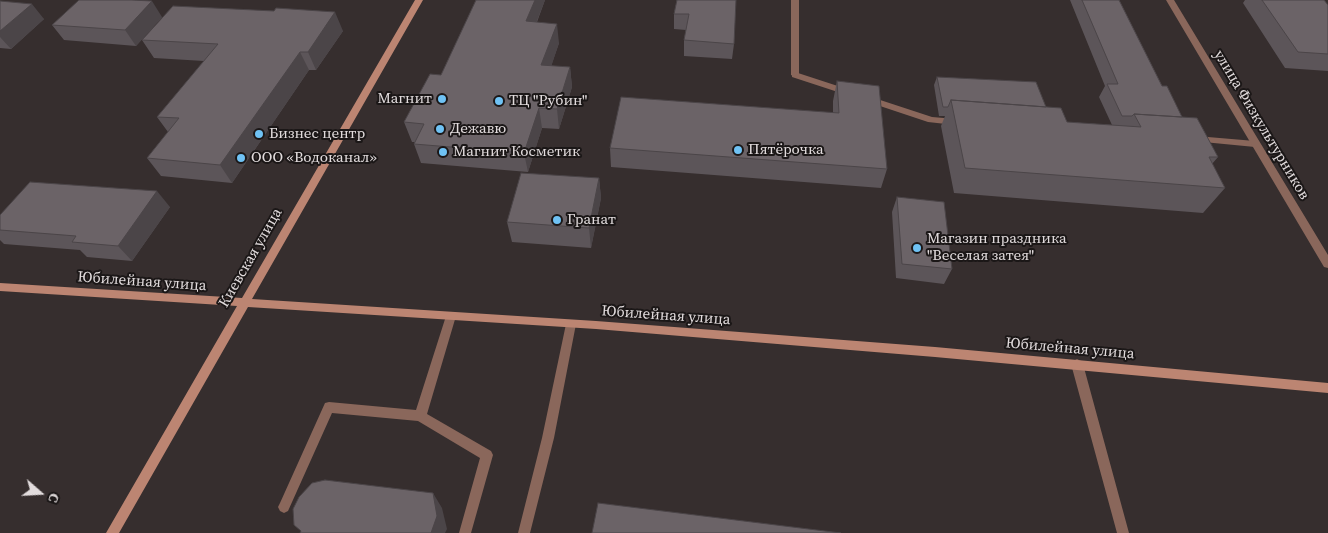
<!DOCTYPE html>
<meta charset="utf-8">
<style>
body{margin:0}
#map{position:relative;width:1328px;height:533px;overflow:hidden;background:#362e2e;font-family:"Source Serif 4",serif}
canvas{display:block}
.north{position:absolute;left:15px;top:468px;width:50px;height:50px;-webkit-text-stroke:4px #1b1717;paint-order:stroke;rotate:109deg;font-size:14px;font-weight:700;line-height:20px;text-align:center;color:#e2dcdd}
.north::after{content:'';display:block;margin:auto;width:18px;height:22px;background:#e2dcdd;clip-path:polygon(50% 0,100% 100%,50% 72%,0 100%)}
</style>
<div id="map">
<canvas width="1328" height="533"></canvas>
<div class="north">С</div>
</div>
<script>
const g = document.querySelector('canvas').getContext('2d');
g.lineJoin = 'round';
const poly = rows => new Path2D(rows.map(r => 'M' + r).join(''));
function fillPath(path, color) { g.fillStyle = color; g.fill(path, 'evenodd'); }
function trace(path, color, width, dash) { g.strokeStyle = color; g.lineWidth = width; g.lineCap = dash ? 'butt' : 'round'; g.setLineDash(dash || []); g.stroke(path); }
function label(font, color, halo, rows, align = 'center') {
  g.font = font + ' "Source Serif 4",serif'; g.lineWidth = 4; g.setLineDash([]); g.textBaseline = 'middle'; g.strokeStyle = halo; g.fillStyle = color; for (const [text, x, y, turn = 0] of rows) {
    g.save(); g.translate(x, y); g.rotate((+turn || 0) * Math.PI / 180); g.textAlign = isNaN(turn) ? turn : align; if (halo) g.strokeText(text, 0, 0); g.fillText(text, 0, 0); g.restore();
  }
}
const lane = poly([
 [792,73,798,73,850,90,851,92,850,94,844,94,792,77,792,73],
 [868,96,932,117,955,119,959,122,955,125,928,122,865,101,865,97,868,96],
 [1196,136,1255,141,1259,144,1255,147,1193,141,1192,139,1196,136],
 [451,312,455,313,456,316,427,414,491,451,493,455,471,533,459,533,480,458,418,421,332,413,288,511,284,513,280,511,278,507,280,503,325,403,329,402,416,410,446,316,447,313,451,312],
 [571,320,575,321,576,324,554,438,530,533,518,533,542,438,566,324,567,321,571,320],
 [1077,359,1081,361,1083,364,1129,533,1117,533,1071,364,1073,361,1077,359]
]);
const street = poly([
 [791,0,799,0,799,75,795,77,791,75,791,0],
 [1166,0,1174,0,1328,255,1328,268,1324,267,1166,0]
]);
const secondary = poly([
 [415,0,423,0,252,299,596,321,935,347,1328,383,1328,393,935,357,596,329,248,307,119,533,106,533,237,306,0,291,0,283,242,298,415,0]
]);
const wall = poly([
 [476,0,545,0,537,22,559,43,551,66,570,67,572,87,559,129,542,128,528,172,421,163,414,144,415,142,412,142,404,122,441,75],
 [677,0,734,44,732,59,684,56,684,40,686,30,674,29,674,14],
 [1070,0,1119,0,1162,86,1182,117,1218,157,1212,164,1225,188,1203,213,954,193,941,126,945,116,939,116,934,85,937,77,1046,107,1067,122,1112,125,1099,97,1105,86],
 [1245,0,1324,0,1328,5,1328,71,1285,68,1243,3],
 [0,1,44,19,11,49,0,48],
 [274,11,343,31,316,70,309,70,232,183,161,176,147,158,168,132,157,117,204,61,154,58,142,40],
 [162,17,136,46,64,40,52,25],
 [837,81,887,169,881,188,611,167,610,148,833,113,833,101],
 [599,178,601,198,591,248,512,242,507,222],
 [897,197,952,269,944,284,896,278,892,212],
 [170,207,132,261,87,257,80,250,4,244,0,240,0,215]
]);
const shadedWall = poly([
 [535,0,545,0,529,41,526,21],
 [152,1,162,17,136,46,125,30],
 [32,4,44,19,11,49,0,37,0,31],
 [335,12,343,31,316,70,308,52],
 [557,24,559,43,545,85,541,65],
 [300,52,309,70,232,183,220,165],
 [570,67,572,87,559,129,557,109],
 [539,108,542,128,528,172,524,153],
 [599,178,601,198,591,248,589,228],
 [157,191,170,207,132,261,118,246],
 [433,493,442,508,447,529,445,533,431,533]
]);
const building = poly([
 [79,0,132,0,152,1,125,30,52,25,79,0],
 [476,0,535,0,526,21,557,24,541,65,570,67,557,109,539,108,524,153,414,144,424,124,404,122,430,74,441,75,476,0],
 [677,0,736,0,734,44,684,40,689,14,674,14,677,0],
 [1082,0,1119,0,1162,86,1167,86,1182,117,1134,114,1132,116,1122,116,1107,84,1118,84,1082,0],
 [1262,0,1324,0,1328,5,1328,54,1298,52,1262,0],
 [0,1,32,4,0,31,0,1],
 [173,6,274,11,276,8,335,12,308,52,300,52,220,165,147,158,179,118,157,117,218,44,142,40,173,6],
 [937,77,1036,82,1046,107,951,100,948,107,943,107,937,77],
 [837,81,879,86,887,169,610,148,621,97,839,113,837,81],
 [951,100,1061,108,1067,122,1141,127,1134,114,1197,118,1218,157,1209,157,1225,188,965,168,951,100],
 [521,173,599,178,589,228,507,222,521,173],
 [30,182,157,191,118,246,72,242,76,236,0,230,0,215,30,182],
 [897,197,944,202,952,269,902,264,897,197],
 [325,480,433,493,437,516,431,533,300,533,301,531,294,525,293,509,299,497,312,483,325,480],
 [598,503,841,533,592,533,598,503]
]);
const markers = [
 [442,99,5,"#6fc2f4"],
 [499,101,5,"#6fc2f4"],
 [440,129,5,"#6fc2f4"],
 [259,134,5,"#6fc2f4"],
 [738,150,5,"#6fc2f4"],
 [443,152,5,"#6fc2f4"],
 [241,158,5,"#6fc2f4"],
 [557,220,5,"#6fc2f4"],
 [917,248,5,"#6fc2f4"]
];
const poiNames = [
 ["Магнит",432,99,"right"],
 ["ТЦ \"Рубин\"",509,101],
 ["Дежавю",450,129],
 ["Бизнес центр",269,134],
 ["Пятёрочка",748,150],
 ["Магнит Косметик",453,152],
 ["ООО «Водоканал»",251,158],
 ["Гранат",567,220],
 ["Магазин праздника",927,239],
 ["\"Веселая затея\"",927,256]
];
const streetNames = [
 ["улица Физкультурников",1261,125,59],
 ["Киевская улица",251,258,-60],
 ["Юбилейная улица",142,282,4],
 ["Юбилейная улица",666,316,4],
 ["Юбилейная улица",1070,349,5]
];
fillPath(lane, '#8a675b');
fillPath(street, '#8a675b');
fillPath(secondary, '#bc8572');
fillPath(wall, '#5c5559');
fillPath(shadedWall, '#4b4548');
fillPath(building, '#6b6367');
trace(building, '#4b4548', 1);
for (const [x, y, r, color] of markers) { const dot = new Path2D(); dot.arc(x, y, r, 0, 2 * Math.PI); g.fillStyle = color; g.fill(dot); trace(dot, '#1b1717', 2); }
label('15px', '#e2dcdd', '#1b1717', poiNames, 'left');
label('15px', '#e2dcdd', '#1b1717', streetNames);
</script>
